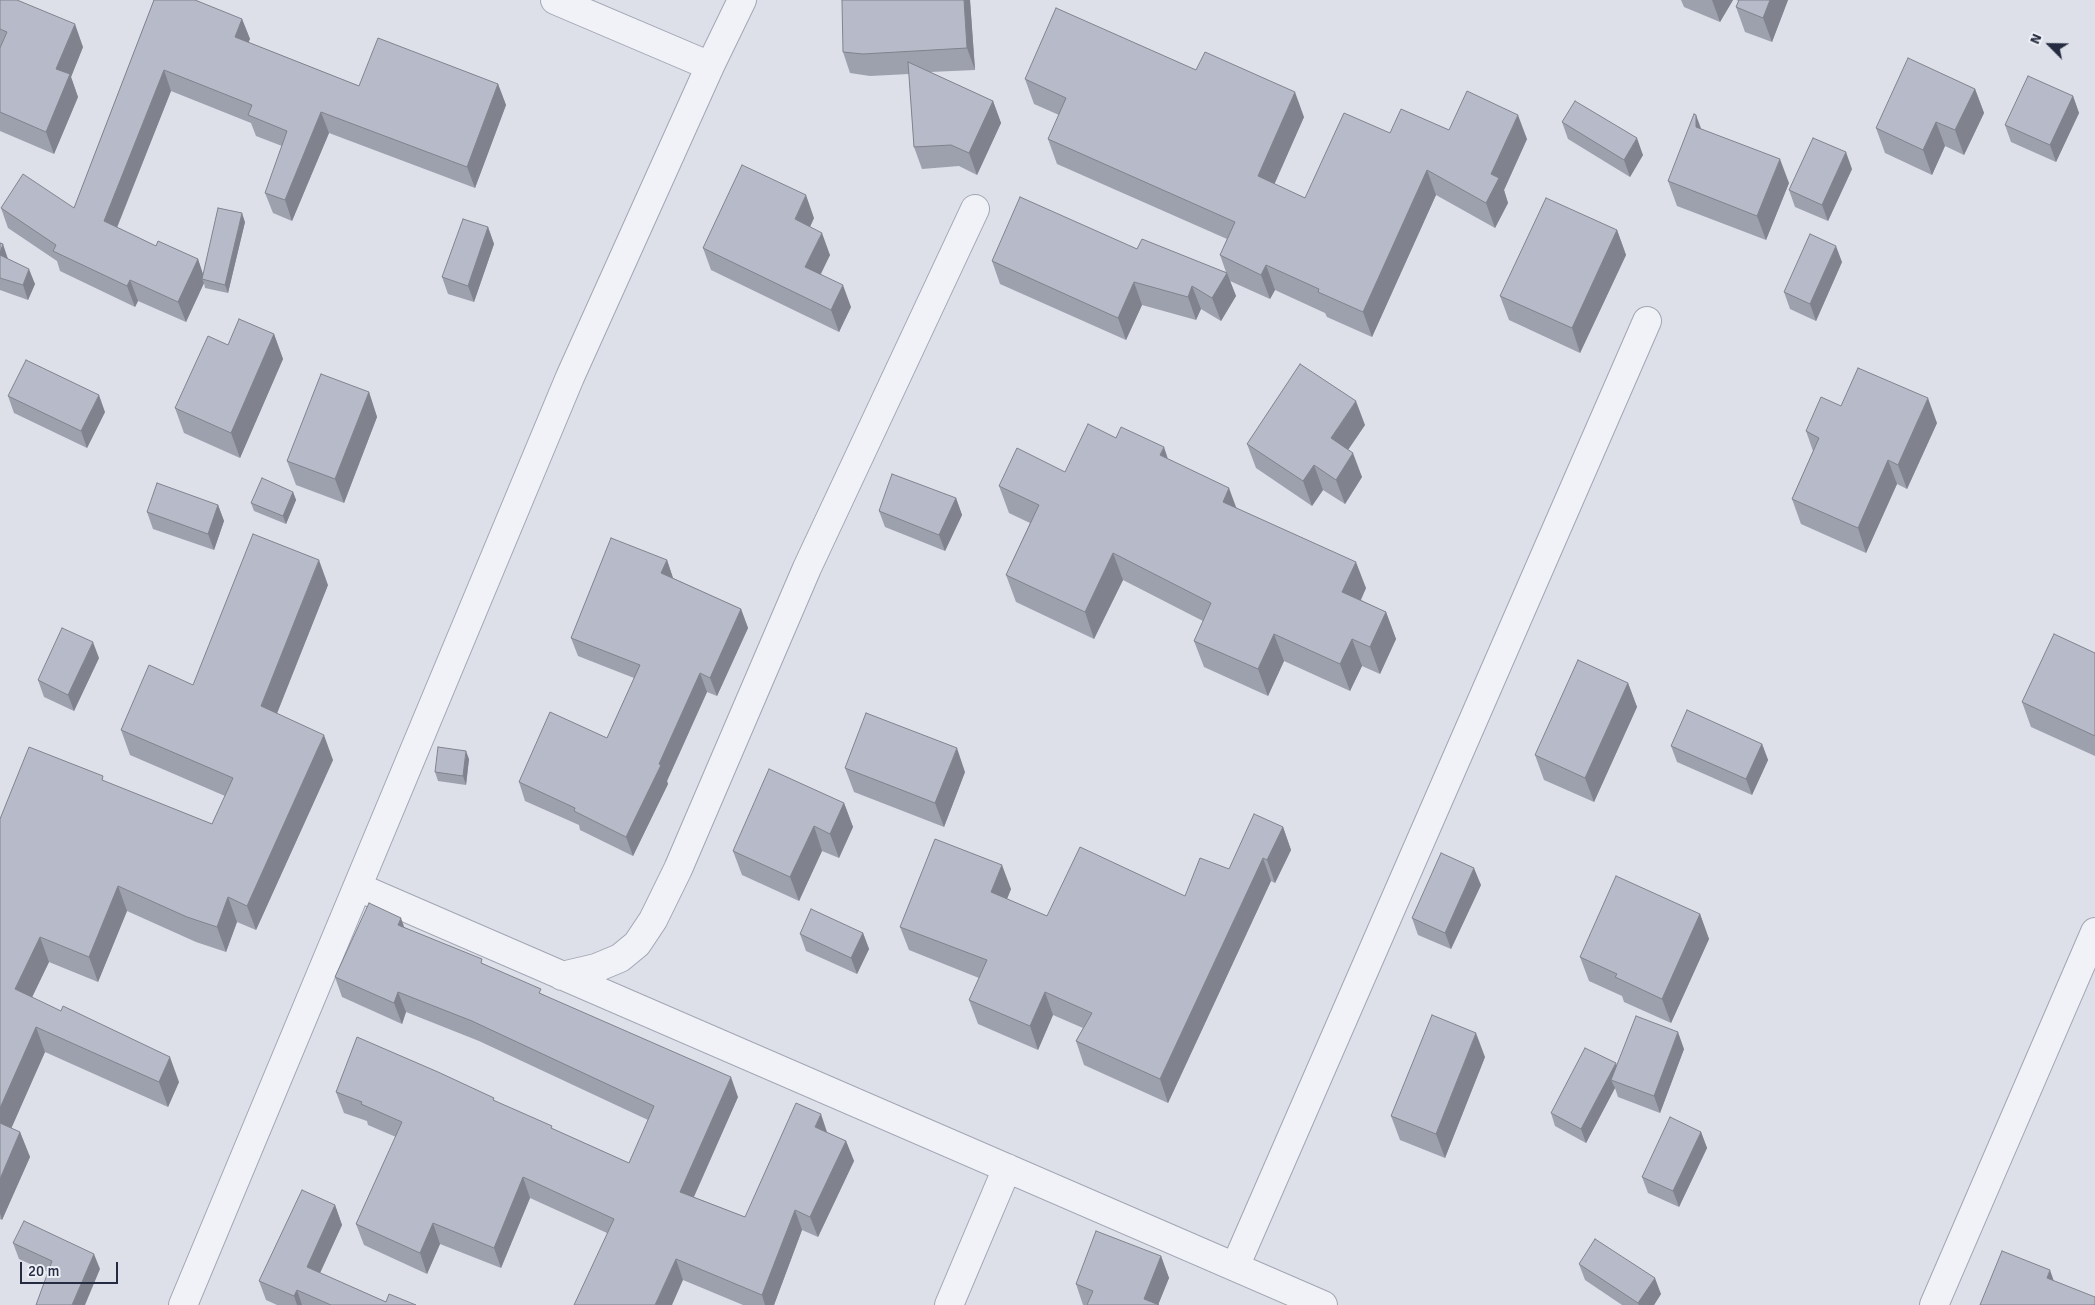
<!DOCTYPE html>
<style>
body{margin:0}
#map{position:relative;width:2095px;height:1305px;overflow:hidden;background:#dde0e9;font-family:Signika,sans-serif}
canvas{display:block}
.north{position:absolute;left:2025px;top:20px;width:50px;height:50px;-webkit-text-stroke:4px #edeff6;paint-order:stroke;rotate:293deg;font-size:14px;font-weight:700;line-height:20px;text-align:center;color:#252c41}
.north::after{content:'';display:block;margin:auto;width:18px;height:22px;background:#252c41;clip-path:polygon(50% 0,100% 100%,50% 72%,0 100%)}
.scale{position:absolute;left:20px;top:1262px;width:98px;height:22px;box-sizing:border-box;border:2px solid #252c41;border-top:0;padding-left:6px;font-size:15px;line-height:18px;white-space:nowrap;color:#252c41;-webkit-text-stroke:4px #edeff6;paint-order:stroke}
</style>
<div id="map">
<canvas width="2095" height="1305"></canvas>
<div class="north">N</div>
<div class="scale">20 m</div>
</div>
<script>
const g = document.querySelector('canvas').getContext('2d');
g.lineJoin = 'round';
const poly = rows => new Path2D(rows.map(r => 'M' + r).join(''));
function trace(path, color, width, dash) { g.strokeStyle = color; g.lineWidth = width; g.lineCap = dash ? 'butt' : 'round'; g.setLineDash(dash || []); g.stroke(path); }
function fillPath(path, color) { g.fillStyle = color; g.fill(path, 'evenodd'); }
const minor = poly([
 [555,0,710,66],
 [358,887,1323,1305],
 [562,976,596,968,620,958,637,944,653,920,678,869,807,568,975,209],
 [1235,1267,1647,321],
 [183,1305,570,377,710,66,742,0],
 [949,1305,1007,1168],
 [1934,1305,2095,932]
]);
const wall = poly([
 [0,0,83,47,71,77,78,97,54,154,0,131],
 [154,0,242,19,250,39,248,42,359,86,498,84,506,105,475,188,329,133,292,221,273,213,265,193,282,146,256,136,251,123,171,91,117,228,156,246,198,259,203,275,245,222,228,293,205,288,204,283,186,322,138,301,135,307,60,271,57,261,8,228,1,208,74,208],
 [970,0,975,70,930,72,993,101,1001,123,977,175,959,166,922,169,914,147,909,74,870,76,850,73,843,52],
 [1681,0,1733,0,1720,22,1684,7],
 [1736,0,1788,0,1772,42,1745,32,1736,7,1739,1],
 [1025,79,1304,117,1274,184,1305,198,1390,133,1449,130,1527,139,1504,190,1508,203,1495,228,1436,195,1372,337,1327,317,1325,313,1275,290,1270,299,1230,281,1236,296,1221,321,1201,309,1196,320,1142,305,1126,340,1000,284,992,261,1137,249,1226,272,1220,255,1227,239,1057,164,1048,139,1059,115,1034,104],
 [1975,89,1984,113,1964,155,1945,146,1932,175,1885,153,1876,128],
 [2073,96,2079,113,2056,162,2011,142,2005,125],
 [1562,122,1643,155,1630,177,1568,139],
 [1701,129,1789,183,1766,240,1677,206,1668,181],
 [1852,169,1828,221,1795,207,1789,190],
 [814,218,810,227,830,255,821,274,851,307,839,332,711,270,703,248],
 [488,227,494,244,474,302,448,294,442,277],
 [1617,230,1626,255,1580,353,1509,320,1500,296],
 [0,243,8,259,35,284,28,300,0,290],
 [1842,262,1816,321,1790,309,1784,292],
 [274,334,283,359,240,458,184,433,175,408,228,345],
 [369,392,377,417,344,503,296,485,287,461],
 [8,396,105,412,87,448,14,413],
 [1841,406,1937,423,1907,489,1897,484,1866,553,1801,524,1792,499,1813,451,1806,431],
 [1365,425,1348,450,1362,477,1345,504,1323,490,1312,506,1256,468,1247,444],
 [1116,438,1168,459,1237,508,1366,588,1361,600,1386,612,1396,639,1380,674,1362,666,1350,691,1284,661,1268,696,1204,667,1194,641,1203,621,1123,580,1094,639,1016,602,1006,575,1030,523,1009,513,999,486,1065,472],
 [293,492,296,500,286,524,254,511,251,503],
 [956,498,962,515,945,551,885,527,879,511],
 [218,505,224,521,214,550,153,529,147,512],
 [667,560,673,578,741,609,748,628,717,696,707,692,667,781,668,784,633,856,580,830,579,825,525,801,519,782,607,738,634,678,578,656,571,638],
 [328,585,277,713,333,760,256,930,237,922,226,952,196,942,127,911,98,982,49,962,32,997,179,1082,168,1107,45,1052,11,1128,20,1132,30,1157,2,1220,0,1219,0,819,105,782,212,824,225,796,130,755,121,730,193,685],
 [2095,653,2095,756,2031,727,2022,702],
 [99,658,74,711,44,697,38,680],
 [1628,683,1637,707,1594,802,1544,780,1535,755],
 [1762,744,1768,760,1752,795,1677,762,1671,746],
 [469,759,466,785,438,781,435,772],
 [845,768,965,772,944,827,854,792],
 [844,803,853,827,839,858,822,851,799,901,742,875,733,851],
 [1283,827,1291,850,1275,883,1271,881,1168,1103,1084,1065,1076,1041,1083,1028,1053,1015,1038,1050,978,1024,969,1000,979,978,909,950,900,927,1011,889,1007,899,1047,916,1185,896,1229,869],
 [1481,885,1451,949,1418,935,1412,918],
 [1700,914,1709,939,1671,1023,1624,1002,1622,996,1589,981,1580,957],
 [404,927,484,964,542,994,738,1097,694,1197,745,1217,828,1133,846,1141,854,1161,818,1237,802,1230,774,1305,743,1305,683,1280,607,1233,530,1198,501,1268,440,1244,427,1274,364,1245,356,1224,396,1137,368,1125,367,1121,344,1113,336,1092,495,1101,553,1129,629,1163,648,1120,479,1041,406,1012,402,1024,342,997,335,977],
 [863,933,869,949,857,974,806,951,800,934],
 [1684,1049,1660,1113,1618,1097,1615,1088,1586,1143,1555,1126,1551,1113,1617,1066],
 [1485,1057,1445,1158,1400,1140,1391,1116],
 [1701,1132,1707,1148,1679,1207,1648,1193,1642,1177],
 [335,1205,342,1225,320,1273,386,1302,416,1305,277,1305,266,1300,259,1281],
 [13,1243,100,1269,48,1272,19,1259],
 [1161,1256,1169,1278,1158,1305,1159,1305,1083,1305,1076,1284],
 [1579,1264,1661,1294,1654,1305,1622,1305,1585,1280]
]);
const shadedWall = poly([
 [964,0,970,0,975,70,967,48],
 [1712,0,1733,0,1720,22],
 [1770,0,1788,0,1772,42,1763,18],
 [242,19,250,39,242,57,235,37],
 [75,24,83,47,71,77,78,97,54,154,46,132,56,69],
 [164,70,171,91,111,242,104,221],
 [498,84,506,105,475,188,467,167],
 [1975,89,1984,113,1964,155,1955,130],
 [1295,92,1304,117,1267,201,1258,176],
 [2073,96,2079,113,2056,162,2050,145],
 [993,101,1001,123,977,175,969,153],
 [321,112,329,133,292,221,285,200],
 [1518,115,1527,139,1504,190,1508,203,1495,228,1486,203,1491,174],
 [1696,115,1705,139,1696,127],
 [1936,122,1945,146,1932,175,1923,150],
 [1637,138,1643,155,1630,177,1624,160],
 [1846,152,1852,169,1828,221,1822,205],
 [1780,159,1789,183,1766,240,1757,216],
 [1427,170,1436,195,1372,337,1363,312],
 [806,195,814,218,803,242,795,219],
 [242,213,245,222,228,293,225,285],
 [488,227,494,244,474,302,468,286],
 [1617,230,1626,255,1580,353,1572,328],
 [822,233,830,255,813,289,805,267],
 [3,244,8,259,0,257,0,253],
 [1836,246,1842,262,1816,321,1810,304],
 [198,259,205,280,202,279,204,283,186,322,178,302],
 [1266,265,1275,290,1270,299,1261,275],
 [29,269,35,284,28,300,23,285],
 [1227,273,1236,296,1221,321,1212,298],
 [130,280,138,301,135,307,127,286],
 [1134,282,1142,305,1126,340,1118,318],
 [843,285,851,307,839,332,831,310],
 [1192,286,1201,309,1196,320,1188,297],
 [274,334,283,359,240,458,231,433],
 [369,392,377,417,344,503,335,479],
 [99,395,105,412,87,448,81,431],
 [1928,398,1937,423,1907,489,1898,465],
 [1356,401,1365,425,1339,463,1331,438],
 [1164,447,1173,474,1160,455],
 [1353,453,1362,477,1345,504,1336,480],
 [1888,460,1897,484,1866,553,1858,528],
 [1314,465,1323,490,1312,506,1303,481],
 [1229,488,1239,515,1223,502],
 [293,492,296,500,286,524,283,516],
 [956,498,962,515,945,551,939,535],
 [218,505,224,521,214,550,208,534],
 [1113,553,1123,580,1094,639,1085,612],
 [319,560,328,585,270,731,261,706],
 [667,560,673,578,661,573],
 [1356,562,1366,588,1352,619,1342,592],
 [741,609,748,628,717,696,710,678],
 [1386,612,1396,639,1380,674,1370,647],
 [1274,634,1284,661,1268,696,1258,669],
 [1352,639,1362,666,1350,691,1340,664],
 [93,642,99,658,74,711,68,695],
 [700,673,707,692,667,781,668,784,633,856,626,837],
 [1628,683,1637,707,1594,802,1585,778],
 [324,735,333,760,256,930,247,906],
 [1762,744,1768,760,1752,795,1746,779],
 [957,748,965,772,944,827,935,803],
 [466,751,469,759,466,785,463,776],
 [844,803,853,827,839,858,830,834],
 [814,826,822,851,799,901,790,877],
 [1283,827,1291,850,1275,883,1267,860],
 [1263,858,1271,881,1168,1103,1160,1079],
 [1002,865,1011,889,1000,916,991,892],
 [1474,868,1481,885,1451,949,1445,933],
 [118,886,127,911,98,982,89,957],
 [228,897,237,922,226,952,217,927],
 [1700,914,1709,939,1671,1023,1662,999],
 [401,918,408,938,398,925],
 [863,933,869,949,857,974,851,958],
 [40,937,49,962,24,1014,15,989],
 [398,992,406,1012,402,1024,394,1003],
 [1045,992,1053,1015,1038,1050,1030,1026],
 [36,1027,45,1052,4,1145,0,1135,0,1108],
 [1678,1032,1684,1049,1660,1113,1654,1096],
 [1476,1033,1485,1057,1445,1158,1436,1134],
 [170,1057,179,1082,168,1107,159,1082],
 [1616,1063,1621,1077,1611,1080,1615,1088,1586,1143,1581,1129],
 [731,1077,738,1097,687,1212,680,1192],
 [821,1114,828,1135,815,1127],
 [20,1132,30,1157,2,1220,0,1213,0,1179],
 [1701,1132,1707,1148,1679,1207,1673,1191],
 [846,1141,854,1161,818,1237,810,1217],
 [523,1177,530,1198,501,1268,494,1248],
 [335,1205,342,1225,314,1286,307,1267],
 [795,1210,802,1230,774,1305,765,1305,762,1295],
 [433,1223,440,1244,427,1274,420,1253],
 [94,1254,100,1269,85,1305,72,1305],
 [1161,1256,1169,1278,1158,1305,1144,1299],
 [676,1259,683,1280,672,1305,655,1305],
 [2050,1270,2056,1287,2047,1278],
 [1655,1278,1661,1294,1654,1305,1639,1305,1638,1303],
 [297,1290,302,1305,297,1305,294,1296]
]);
const building = poly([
 [0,0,17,0,75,24,56,69,70,74,46,132,0,112,0,48,7,32,0,29,0,0],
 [154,0,195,0,242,19,235,37,359,86,378,38,498,84,467,167,321,112,285,200,265,193,287,131,248,115,252,105,164,70,104,221,156,246,158,241,198,259,178,302,130,280,127,286,53,251,56,245,1,208,23,174,74,208,154,0],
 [842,0,964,0,967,48,863,54,843,52,842,0],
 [1739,0,1770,0,1763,18,1736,7,1739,0],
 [1056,8,1196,70,1205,52,1295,92,1258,176,1305,198,1344,113,1390,133,1401,109,1449,130,1467,91,1518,115,1491,174,1499,178,1486,203,1427,170,1363,312,1318,292,1319,289,1266,265,1261,275,1220,255,1235,222,1048,139,1066,98,1025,79,1056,8],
 [1908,58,1975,89,1955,130,1936,122,1923,150,1876,128,1908,58],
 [908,62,993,101,969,153,951,145,914,147,908,62],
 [2028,76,2073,96,2050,145,2005,125,2028,76],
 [1575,101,1637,138,1624,160,1562,122,1575,101],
 [1694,114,1696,115,1696,127,1780,159,1757,216,1668,181,1694,114],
 [1813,138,1846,152,1822,205,1789,190,1813,138],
 [742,165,806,195,795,219,822,233,805,267,843,285,831,310,703,248,742,165],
 [1020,197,1137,249,1142,239,1227,273,1212,298,1192,286,1188,297,1134,282,1118,318,992,261,1020,197],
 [1546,198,1617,230,1572,328,1500,296,1546,198],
 [218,208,242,213,225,285,202,279,218,208],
 [463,219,488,227,468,286,442,277,463,219],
 [1810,234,1836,246,1810,304,1784,292,1810,234],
 [0,243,3,244,0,253,0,243],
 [0,255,29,269,23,285,0,278,0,255],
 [239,319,274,334,231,433,175,408,208,336,228,345,239,319],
 [26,360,99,395,81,431,8,396,26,360],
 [1300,364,1356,401,1331,438,1353,453,1336,480,1314,465,1303,481,1247,444,1300,364],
 [1858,368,1928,398,1898,465,1888,460,1858,528,1792,499,1819,438,1806,431,1821,397,1841,406,1858,368],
 [321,374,369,392,335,479,287,461,321,374],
 [1088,424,1116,438,1121,427,1164,447,1160,455,1229,488,1223,502,1356,562,1342,592,1386,612,1370,647,1352,639,1340,664,1274,634,1258,669,1194,641,1211,603,1113,553,1085,612,1006,575,1039,505,999,486,1017,448,1065,472,1088,424],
 [892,474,956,498,939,535,879,511,892,474],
 [262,478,293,492,283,516,251,503,262,478],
 [157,483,218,505,208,534,147,512,157,483],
 [253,534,319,560,261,706,324,735,247,906,228,897,217,927,187,917,118,886,89,957,40,937,15,989,61,1011,63,1006,170,1057,159,1082,36,1027,0,1108,0,819,29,747,103,776,102,780,212,824,233,778,121,730,149,665,193,685,253,534],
 [611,538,667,560,661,573,741,609,710,678,700,673,659,764,661,765,626,837,574,811,575,808,519,782,550,712,607,738,640,665,571,638,611,538],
 [62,628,93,642,68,695,38,680,62,628],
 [2054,634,2095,653,2095,736,2022,702,2054,634],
 [1578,660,1628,683,1585,778,1535,755,1578,660],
 [1687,710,1762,744,1746,779,1671,746,1687,710],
 [866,713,957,748,935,803,845,768,866,713],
 [438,747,466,751,463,776,435,772,438,747],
 [769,769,844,803,830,834,814,826,790,877,733,851,769,769],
 [1254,814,1283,827,1267,860,1263,858,1160,1079,1076,1041,1092,1013,1045,992,1030,1026,969,1000,987,960,900,927,935,839,1002,865,991,892,1047,916,1080,847,1185,896,1200,858,1229,869,1254,814],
 [1441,853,1474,868,1445,933,1412,918,1441,853],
 [1616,876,1700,914,1662,999,1615,977,1617,974,1580,957,1616,876],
 [369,903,401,918,398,925,482,959,481,963,541,989,539,993,731,1077,680,1192,745,1217,796,1103,821,1114,815,1127,846,1141,810,1217,795,1210,762,1295,676,1259,655,1305,574,1305,614,1219,523,1177,494,1248,433,1223,420,1253,356,1224,402,1122,361,1104,362,1102,336,1092,357,1037,438,1072,494,1098,493,1100,552,1126,551,1128,629,1163,654,1106,472,1021,398,992,394,1003,335,977,369,903],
 [811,909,863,933,851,958,800,934,811,909],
 [1432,1015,1476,1033,1436,1134,1391,1116,1432,1015],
 [1636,1016,1678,1032,1654,1096,1611,1080,1636,1016],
 [1585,1048,1616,1063,1581,1129,1551,1113,1585,1048],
 [1670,1117,1701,1132,1673,1191,1642,1177,1670,1117],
 [0,1123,20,1132,0,1179,0,1123],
 [302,1190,335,1205,307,1267,386,1302,389,1294,416,1305,331,1305,297,1290,294,1296,259,1281,302,1190],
 [24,1221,94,1254,72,1305,36,1305,52,1261,13,1243,24,1221],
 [1096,1231,1161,1256,1144,1299,1159,1305,1087,1305,1093,1291,1076,1284,1096,1231],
 [1595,1239,1655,1278,1638,1303,1579,1264,1595,1239],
 [2002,1251,2050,1270,2047,1278,2095,1297,2095,1305,1980,1305,2002,1251]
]);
trace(minor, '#a2a6b3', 30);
trace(minor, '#f0f2f7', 28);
fillPath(wall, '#9da1ad');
fillPath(shadedWall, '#80838d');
fillPath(building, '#b7bbc9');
trace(building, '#80838d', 1);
</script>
